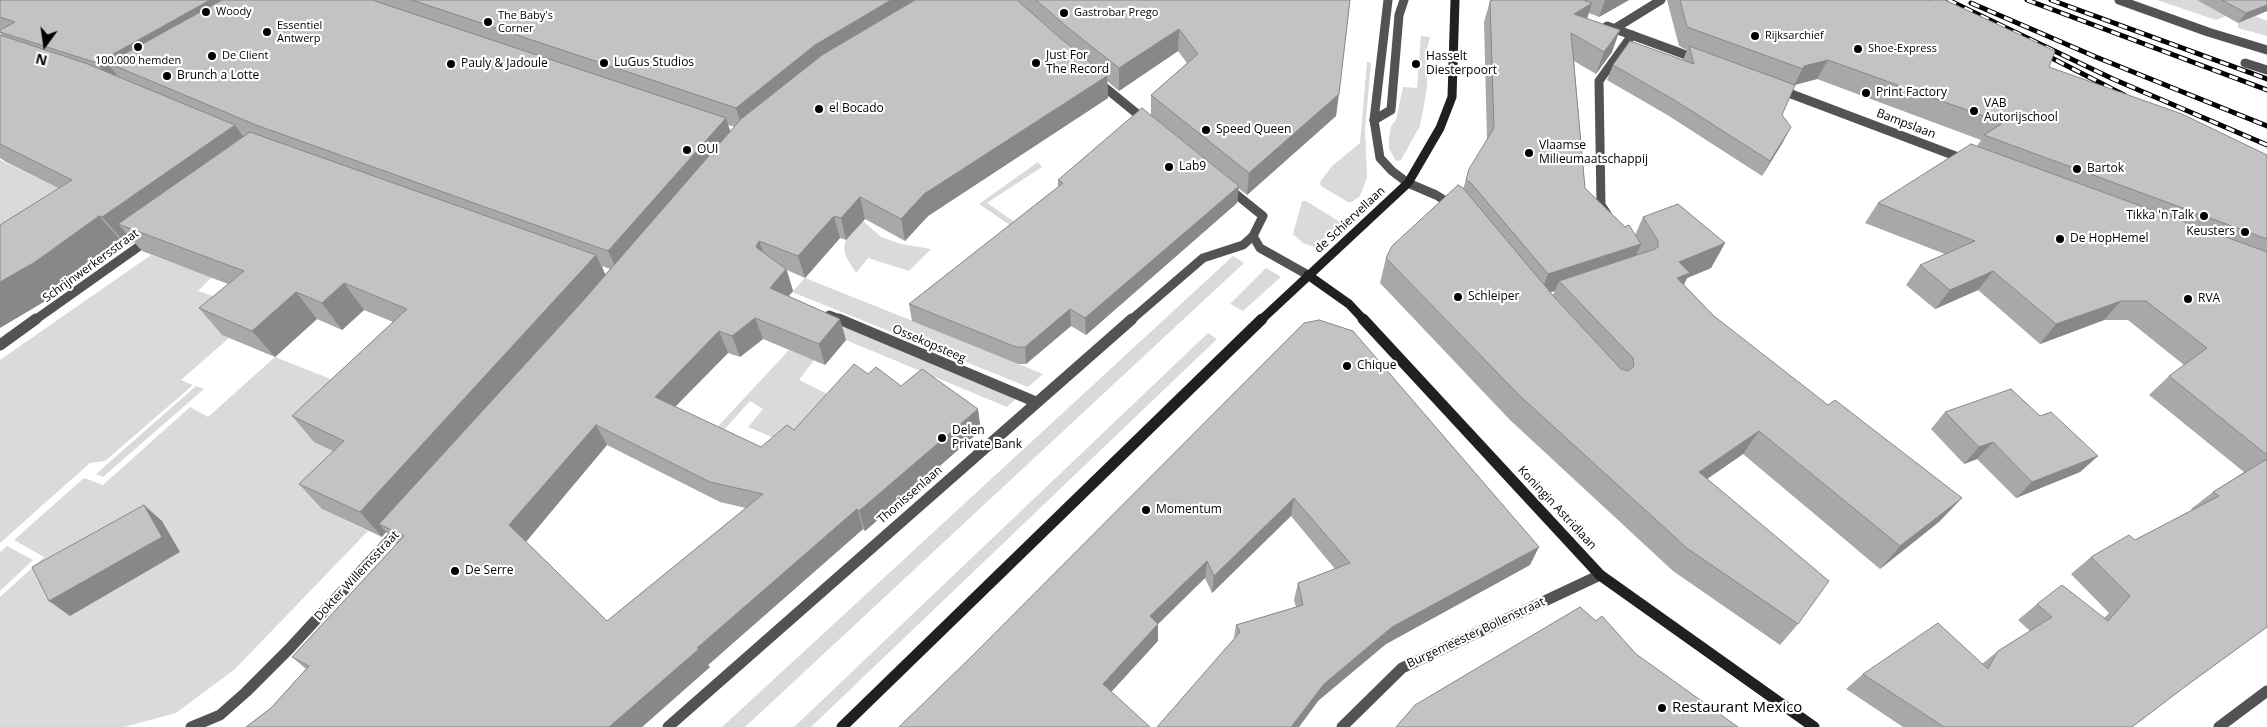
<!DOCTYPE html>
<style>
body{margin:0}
#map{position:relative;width:2267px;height:727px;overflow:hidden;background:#fff;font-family:"Open Sans",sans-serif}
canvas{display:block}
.north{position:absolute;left:20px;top:20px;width:50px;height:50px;-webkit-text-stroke:4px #fff;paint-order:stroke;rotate:194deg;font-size:14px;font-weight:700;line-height:20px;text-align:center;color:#000}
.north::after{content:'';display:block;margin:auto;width:18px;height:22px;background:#000;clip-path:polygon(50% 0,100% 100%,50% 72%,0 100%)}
</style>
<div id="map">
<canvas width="2267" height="727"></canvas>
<div class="north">N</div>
</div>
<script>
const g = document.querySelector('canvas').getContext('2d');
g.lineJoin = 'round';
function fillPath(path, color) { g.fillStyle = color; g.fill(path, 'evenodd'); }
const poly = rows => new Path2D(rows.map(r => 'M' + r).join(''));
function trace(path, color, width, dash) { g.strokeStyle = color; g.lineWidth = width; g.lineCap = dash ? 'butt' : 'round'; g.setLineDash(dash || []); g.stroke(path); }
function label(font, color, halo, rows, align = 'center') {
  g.font = font + ' "Open Sans",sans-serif'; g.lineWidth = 4.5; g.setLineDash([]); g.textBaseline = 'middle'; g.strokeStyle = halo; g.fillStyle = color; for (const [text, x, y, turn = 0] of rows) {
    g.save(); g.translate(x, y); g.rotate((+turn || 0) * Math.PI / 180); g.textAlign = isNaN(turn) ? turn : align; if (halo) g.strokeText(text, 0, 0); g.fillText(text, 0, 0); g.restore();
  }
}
const green = poly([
 [2157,0,2197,0,2226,16,2216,20],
 [2255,16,2267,21,2267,36,2238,28,2238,23],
 [1421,36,1430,37,1427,49,1427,88,1420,126,1401,160,1396,161,1389,149,1389,139,1391,126,1396,120,1403,87,1417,88],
 [1367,62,1371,63,1365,130,1367,178,1360,196,1352,202,1348,202,1321,186,1320,182,1332,166,1360,143],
 [0,160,52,185,105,204,0,261],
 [1038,162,1042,167,987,203,1022,227,1023,234,979,204],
 [1302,201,1306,201,1340,222,1340,226,1314,247,1303,243,1293,234],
 [863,221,881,237,901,244,931,249,909,271,868,258,856,273,846,257,844,248,846,240],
 [151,255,212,277,198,291,222,299,223,335,229,338,181,380,193,385,105,461,90,463,0,543,0,360],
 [1233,256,1244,263,745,727,722,727],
 [1266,268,1281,277,1243,311,1230,304],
 [805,278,913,321,1043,374,1028,387,792,292],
 [816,315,1017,398,1007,407,817,328],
 [1208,333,1217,339,811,727,794,727],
 [789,350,814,360,799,380,844,402,784,442,748,427,763,409,750,401,715,440,708,437],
 [275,357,366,393,355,462,322,509,368,531,235,669,176,713,124,727,0,727,0,597,44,557,14,540,84,478,103,485,190,407,208,417],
 [196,386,204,389,103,477,96,474],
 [7,546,33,560,0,591,0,552]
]);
const laneFar1 = poly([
 [2245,63,2267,70],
 [1374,120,1391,110,1399,15,1404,0],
 [1607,214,1601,205,1599,81,1632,35],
 [1253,236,1260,248,1308,275],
 [829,315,842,320]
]);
const lane = poly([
 [839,319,1036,402]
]);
const streetFar1 = poly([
 [1388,0,1374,120,1380,158,1392,171,1408,183,1436,195,1454,206],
 [2119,0,2208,32,2267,50],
 [1607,26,1697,59],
 [1614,29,1661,0],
 [1097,81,1146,121],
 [1778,89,1966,160],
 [35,320,148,240],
 [1131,320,1203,258,1243,245,1253,236,1263,216,1227,187]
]);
const street = poly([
 [0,345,36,319],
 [191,727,220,715,246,692,289,649,400,529],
 [668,727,1132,319],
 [1342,727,1402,668,1600,575],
 [2219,727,2267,691]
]);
const secondaryFar1 = poly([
 [1308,275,1349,304,1364,320],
 [1261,320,1408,183,1440,128,1452,97,1455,0]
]);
const secondary = poly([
 [1363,319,1600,575,1814,727],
 [842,727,1262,319]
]);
const rail = poly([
 [1948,0,2113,79,2267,145],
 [2027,0,2267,90],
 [2051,0,2267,79],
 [1971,3,2096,57,2267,126],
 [2040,52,2124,95]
]);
const wall = poly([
 [0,0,1350,0,1336,116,1247,195,1238,188,1237,203,1086,335,1071,326,1026,364,1018,364,912,321,909,304,1058,187,1058,180,1151,115,1151,95,1187,63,1178,51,1119,91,1107,81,1108,98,928,216,905,241,865,219,846,240,840,238,805,278,787,270,793,291,789,296,846,340,825,365,763,339,740,357,728,353,675,407,761,447,794,430,868,374,901,386,981,430,865,531,863,529,708,665,710,667,642,727,246,727,271,708,306,669,292,657,396,544,386,532,382,537,322,509,299,484,333,451,314,442,292,416,393,322,364,310,342,330,317,319,275,357,222,335,199,308,228,284,142,251,134,242,128,246,125,245,64,290,58,188,6,162,0,158,0,35,3,36,0,33,0,30,1,29,0,29],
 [728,125,735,127,731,132],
 [602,266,610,269,605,274],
 [607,445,720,502,746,508,607,621,526,542],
 [1493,0,1629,0,1599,17,1589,13,1587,18,1612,52,1596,74,1574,61,1585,188,1625,227,1635,235,1643,217,1725,243,1711,268,1687,278,1684,285,1714,316,1940,521,1880,569,1743,454,1707,479,1798,624,1780,645,1673,571,1510,420,1380,283,1386,258,1463,189,1466,180,1487,139,1484,22,1490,1],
 [1555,291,1553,295,1550,292],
 [1667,0,1929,0,2049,67,2267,155,2267,627,2186,686,2132,727,1903,727,1846,689,1863,674,1982,664,1998,651,2030,631,2018,620,2037,604,2104,618,2109,613,2071,574,2091,557,2135,540,2192,510,2191,509,2213,492,2244,472,2149,395,2169,376,2184,365,2128,320,2104,320,2040,344,1978,290,1935,309,1906,285,1920,265,1945,254,1865,223,1878,203,1977,146,1981,140,1817,79,1795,85,1782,115,1783,142,1762,176,1669,116,1607,80,1613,65,1683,60,1687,50,1679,46],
 [2197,0,2267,0,2267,11,2238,23],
 [1304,323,1530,565,1386,644,1319,700,1234,638,1236,625,1296,607,1294,600,1298,583,1335,569,1291,516,1212,593,1205,578,1158,624,1158,641,970,658],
 [1945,412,2040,416,2098,456,2080,472,2016,498,1977,459,1964,464,1931,429]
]);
const shadedWall = poly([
 [210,0,250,0,108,63,117,75,110,79,97,63],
 [891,0,931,0,743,130,736,108,815,45],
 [1605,0,1629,0,1599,17],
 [1592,3,1585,25,1574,14],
 [2267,5,2267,11,2238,23,2246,13],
 [1179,29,1178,51,1119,91,1119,68],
 [1620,30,1612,52,1596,74,1604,52],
 [1828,60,1817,79,1794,85,1804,66],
 [1107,76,1108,98,928,216,905,241,901,219,924,194],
 [1339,94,1336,116,1247,195,1249,173],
 [726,118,733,140,618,272,608,251],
 [235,125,256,154,118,224,134,242,128,246,102,217],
 [1791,127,1783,142,1762,176,1770,161],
 [1239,186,1237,203,1086,335,1085,318],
 [860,197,865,219,846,240,841,218],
 [99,216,125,245,64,290,0,328,0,282],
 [834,216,840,238,805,278,798,256],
 [759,241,767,262,756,247],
 [1725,243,1711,268,1687,278,1677,298,1665,303,1679,262],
 [1641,244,1631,266,1559,281,1555,291,1540,295,1548,274],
 [596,255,609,282,379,524,386,532,382,537,360,512],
 [786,269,793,291,777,309,770,288],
 [1993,271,1978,290,1935,309,1950,290],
 [344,283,364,310,342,330,322,303],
 [296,292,317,319,275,357,252,331],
 [2121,301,2104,320,2040,344,2056,324],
 [1070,309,1071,326,1026,364,1025,347],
 [755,318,763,339,740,357,732,336],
 [840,319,846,340,825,365,819,344],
 [719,331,728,353,665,417,655,397],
 [978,409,981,430,865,531,859,511],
 [596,425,607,445,523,545,509,525],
 [1759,431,1743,454,1684,495,1699,472],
 [1993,442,1977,459,1964,464,1979,447],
 [2098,456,2080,472,2016,498,2032,482],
 [1294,498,1291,516,1212,593,1214,576],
 [1962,498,1940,521,1880,569,1900,546],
 [144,505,162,521,180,552,70,616,49,601],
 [857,509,863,529,708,665,710,667,642,727,609,727,697,648],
 [1539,547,1530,565,1386,644,1319,700,1299,727,1291,727,1324,684,1392,627],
 [1207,561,1205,578,1158,624,1158,641,1104,700,1103,684,1150,616]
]);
const building = poly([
 [0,0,210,0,97,63,0,32,0,30,15,22,0,17,0,0],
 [222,0,372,0,726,118,608,251,256,125,108,63,222,0],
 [412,0,891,0,815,45,736,108,412,0],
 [915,0,1017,0,1059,37,1107,76,924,194,901,219,860,197,841,218,834,216,798,256,759,241,756,247,786,269,770,288,840,319,819,344,755,318,732,336,719,331,655,397,761,447,787,425,794,430,854,364,868,374,876,367,901,386,922,369,978,409,859,511,857,509,697,648,699,649,609,727,246,727,271,708,309,666,292,657,404,536,379,524,581,303,741,119,822,55,915,0],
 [596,425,710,482,763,494,607,621,509,525,596,425],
 [1036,0,1350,0,1339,94,1249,173,1151,95,1198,54,1179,29,1119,68,1067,27,1036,0],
 [1493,0,1583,0,1592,3,1574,14,1620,30,1604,52,1571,33,1585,188,1625,227,1629,225,1641,244,1548,274,1471,183,1466,180,1469,169,1494,128,1490,1,1493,0],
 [1680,0,1929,0,1930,1,1932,0,1945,0,2055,51,2049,67,2182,114,2267,155,2267,239,1984,135,2003,123,1828,60,1804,66,1803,69,1687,27,1680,0],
 [2222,0,2267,0,2267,5,2246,13,2222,0],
 [0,35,85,63,235,125,102,217,99,216,35,262,0,282,0,225,72,180,0,144,0,35],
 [1630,41,1694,64,1689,46,1795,85,1782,115,1791,127,1770,161,1676,101,1613,65,1630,41],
 [1142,108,1239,186,1085,318,1070,309,1025,347,1016,347,909,304,1063,183,1058,180,1142,108],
 [250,132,596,255,360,512,299,484,344,441,292,416,407,309,344,283,322,303,296,292,252,331,199,308,244,271,118,224,250,132],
 [1971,144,2267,252,2267,455,2169,376,2207,348,2146,301,2121,301,2056,324,1993,271,1950,290,1920,265,1975,241,1878,203,1971,144],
 [1458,185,1463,188,1556,299,1621,369,1628,371,1634,366,1633,358,1559,281,1655,249,1658,247,1658,241,1643,217,1678,204,1725,243,1679,262,1690,273,1677,278,1714,316,1828,405,1835,400,1962,498,1900,546,1759,431,1699,472,1829,581,1798,624,1688,549,1520,396,1386,258,1392,246,1458,185],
 [1319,320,1353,331,1539,547,1392,627,1324,684,1291,727,1157,727,1240,632,1236,625,1303,605,1298,583,1350,563,1294,498,1214,576,1207,561,1150,616,1158,624,1103,684,1150,727,899,727,970,658,1304,323,1319,320],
 [2011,389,2040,416,2051,412,2098,456,2032,482,1993,442,1979,447,1945,412,2011,389],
 [2267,459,2267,627,2186,686,2132,727,1944,727,1863,674,1938,623,1988,669,1998,651,2052,617,2037,604,2062,585,2108,621,2130,596,2091,557,2129,535,2135,540,2219,496,2213,492,2267,459],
 [144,505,162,537,49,601,32,567,144,505],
 [1580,607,1596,621,1602,616,1636,654,1738,727,1396,727,1415,705,1580,607]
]);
const markers = [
 [206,12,5,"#000"],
 [1064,13,5,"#000"],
 [488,22,5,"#000"],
 [267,32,5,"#000"],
 [1755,36,5,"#000"],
 [138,47,5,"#000"],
 [1858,49,5,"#000"],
 [212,56,5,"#000"],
 [604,63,5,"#000"],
 [1036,63,5,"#000"],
 [451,64,5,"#000"],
 [1416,64,5,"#000"],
 [167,76,5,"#000"],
 [1866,93,5,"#000"],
 [819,109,5,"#000"],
 [1974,111,5,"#000"],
 [1206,130,5,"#000"],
 [687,150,5,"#000"],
 [1529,153,5,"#000"],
 [1169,167,5,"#000"],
 [2077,169,5,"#000"],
 [2204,216,5,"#000"],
 [2245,232,5,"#000"],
 [2060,239,5,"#000"],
 [1458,297,5,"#000"],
 [2188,299,5,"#000"],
 [1347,366,5,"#000"],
 [942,438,5,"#000"],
 [1146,510,5,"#000"],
 [455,571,5,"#000"],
 [1662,708,5,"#000"]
];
const farPoinames = [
 ["Woody",216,12],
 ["Gastrobar Prego",1074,13],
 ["The Baby's",498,16],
 ["Corner",498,29],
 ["Essentiel",277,26],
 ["Antwerp",277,39],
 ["Rijksarchief",1765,36],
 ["Shoe-Express",1868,49],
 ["De Client",222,56],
 ["100.000 hemden",138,61,"center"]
];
const poiNames = [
 ["Just For",1046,56],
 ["The Record",1046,70],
 ["Hasselt",1426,57],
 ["Diesterpoort",1426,71],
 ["LuGus Studios",614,63],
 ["Pauly & Jadoule",461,64],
 ["Brunch a Lotte",177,76],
 ["Print Factory",1876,93],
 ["VAB",1984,104],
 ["Autorijschool",1984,118],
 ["el Bocado",829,109],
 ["Speed Queen",1216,130],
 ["Vlaamse",1539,146],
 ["Milieumaatschappij",1539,160],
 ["OUI",697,150],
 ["Lab9",1179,167],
 ["Bartok",2087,169],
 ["Tikka 'n Talk",2194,216,"right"],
 ["Keusters",2235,232,"right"],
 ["De HopHemel",2070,239],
 ["Schleiper",1468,297],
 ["RVA",2198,299],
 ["Chique",1357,366],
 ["Delen",952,431],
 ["Private Bank",952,445],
 ["Momentum",1156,510],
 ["De Serre",465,571]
];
const streetNames = [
 ["Bampslaan",1906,124,21],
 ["de Schiervellaan",1350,220,-43],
 ["Schrijnwerkersstraat",91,266,-36],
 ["Ossekopsteeg",929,344,23],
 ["Thonissenlaan",910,495,-41],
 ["Koningin Astridlaan",1557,508,47],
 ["Dokter Willemsstraat",357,576,-47],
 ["Burgemeester Bollenstraat",1476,633,-25]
];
const nearPoinames = [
 ["Restaurant Mexico",1672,708]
];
fillPath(green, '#dadada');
trace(laneFar1, '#535353', 9);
trace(lane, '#535353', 11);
trace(streetFar1, '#535353', 9);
trace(street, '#535353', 11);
trace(secondaryFar1, '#202020', 9);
trace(secondary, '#202020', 11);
trace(rail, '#000', 5);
trace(rail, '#fff', 3, [9]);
fillPath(wall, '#a8a8a8');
fillPath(shadedWall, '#888');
fillPath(building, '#c3c3c3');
trace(building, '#888', 1);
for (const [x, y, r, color] of markers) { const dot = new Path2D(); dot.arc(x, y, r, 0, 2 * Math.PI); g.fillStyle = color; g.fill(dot); trace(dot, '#fff', 2); }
label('11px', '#000', '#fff', farPoinames, 'left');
label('12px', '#000', '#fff', poiNames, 'left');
label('12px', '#000', '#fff', streetNames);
label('15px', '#000', '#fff', nearPoinames, 'left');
</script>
